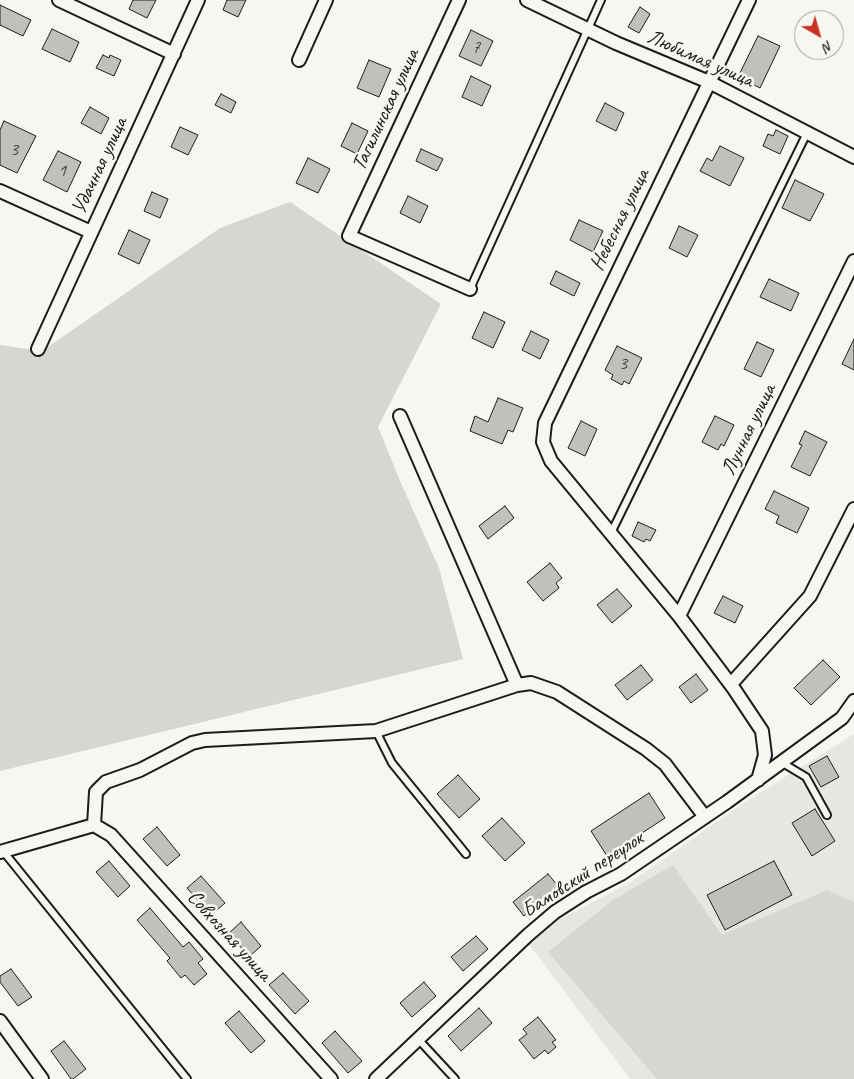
<!DOCTYPE html>
<meta charset="utf-8">
<style>
body{margin:0}
#map{position:relative;width:854px;height:1079px;overflow:hidden;background:#f6f6f2;font-family:Caveat,sans-serif}
canvas{display:block}
.north{position:absolute;left:794px;top:10px;width:50px;height:50px;box-sizing:border-box;background:#f6f6f2;border:1px solid #9f9f9c;border-radius:50%;rotate:142deg;font-size:14px;font-weight:700;line-height:20px;text-align:center;color:#1c1c1c}
.north::after{content:'';display:block;margin:auto;width:18px;height:22px;background:#c8321e;clip-path:polygon(50% 0,100% 100%,50% 72%,0 100%)}
</style>
<div id="map">
<canvas width="854" height="1079"></canvas>
<div class="north">N</div>
</div>
<script>
const g = document.querySelector('canvas').getContext('2d');
g.lineJoin = 'round';
function fillPath(path, color) { g.fillStyle = color; g.fill(path, 'evenodd'); }
const poly = rows => new Path2D(rows.map(r => 'M' + r).join(''));
function trace(path, color, width, dash) { g.strokeStyle = color; g.lineWidth = width; g.lineCap = dash ? 'butt' : 'round'; g.setLineDash(dash || []); g.stroke(path); }
function label(font, color, halo, rows, align = 'center') {
  g.font = font + ' Caveat,sans-serif'; g.lineWidth = 5; g.setLineDash([]); g.textBaseline = 'middle'; g.strokeStyle = halo; g.fillStyle = color; for (const [text, x, y, turn = 0] of rows) {
    g.save(); g.translate(x, y); g.rotate((+turn || 0) * Math.PI / 180); g.textAlign = isNaN(turn) ? turn : align; if (halo) g.strokeText(text, 0, 0); g.fillText(text, 0, 0); g.restore();
  }
}
const built = poly([
 [854,734,854,1079,630,1079,529,944,560,919,631,882,742,804]
]);
const green = poly([
 [290,202,441,304,378,427,401,483,439,568,463,659,0,771,0,345,42,351,220,228],
 [673,865,722,935,827,890,854,902,854,1079,657,1079,548,952,613,900]
]);
const building = poly([
 [133,0,156,0,147,18,129,9,133,0],
 [227,0,246,0,238,17,223,10,227,0],
 [0,5,31,20,23,36,0,25,0,5],
 [640,7,650,14,639,33,628,27,640,7],
 [52,29,79,42,70,62,42,49,52,29],
 [471,30,493,41,481,66,459,56,471,30],
 [758,36,780,46,760,88,738,77,758,36],
 [103,55,109,58,110,55,121,60,114,76,96,68,103,55],
 [369,60,391,69,379,97,357,88,369,60],
 [471,76,491,86,482,106,462,97,471,76],
 [221,94,236,102,231,113,215,105,221,94],
 [605,103,624,113,616,131,596,121,605,103],
 [90,107,109,118,101,134,81,123,90,107],
 [4,121,36,136,17,173,0,165,0,130,4,121],
 [352,123,368,131,357,154,341,146,352,123],
 [180,127,198,135,188,155,171,147,180,127],
 [776,130,788,136,780,154,763,146,768,134,773,136,776,130],
 [720,146,744,158,730,186,700,171,707,158,712,161,720,146],
 [421,149,443,159,437,171,416,161,421,149],
 [58,151,81,162,67,192,43,180,58,151],
 [308,158,330,169,318,193,296,183,308,158],
 [795,180,824,194,810,221,782,208,795,180],
 [152,192,168,199,160,218,144,211,152,192],
 [408,196,428,206,420,223,400,213,408,196],
 [579,220,603,231,593,252,570,240,579,220],
 [679,226,698,235,687,257,669,248,679,226],
 [129,230,150,240,139,264,118,254,129,230],
 [556,271,580,283,574,296,550,284,556,271],
 [769,279,799,293,791,311,760,297,769,279],
 [484,312,505,322,493,348,472,338,484,312],
 [531,331,549,340,540,359,522,350,531,331],
 [854,339,854,370,842,364,854,339],
 [757,342,774,350,761,377,744,369,757,342],
 [617,346,642,358,629,384,624,381,622,385,611,379,613,375,605,370,617,346],
 [498,398,523,408,513,432,508,430,502,444,470,431,475,416,488,422,498,398],
 [715,416,734,425,724,446,721,444,718,450,702,442,715,416],
 [581,421,597,429,585,456,568,448,581,421],
 [805,431,827,442,810,476,791,467,802,445,799,444,805,431],
 [774,491,809,508,797,533,776,523,779,516,765,509,774,491],
 [505,506,514,518,488,539,479,526,505,506],
 [638,522,656,530,650,541,646,539,644,542,632,536,638,522],
 [550,563,562,578,556,583,559,588,543,601,527,582,550,563],
 [617,589,632,606,612,623,597,605,617,589],
 [723,596,743,606,735,623,714,613,723,596],
 [823,660,840,677,811,705,794,688,823,660],
 [641,665,653,680,627,700,615,685,641,665],
 [696,674,708,690,691,703,679,687,696,674],
 [827,756,839,777,821,787,809,766,827,756],
 [458,775,480,799,459,818,437,794,458,775],
 [649,793,665,818,607,856,591,831,649,793],
 [815,809,835,841,812,856,792,823,815,809],
 [502,818,525,843,505,861,482,836,502,818],
 [157,827,180,855,167,866,143,839,157,827],
 [109,861,130,886,118,897,96,872,109,861],
 [774,861,792,895,725,930,707,895,774,861],
 [548,874,559,887,524,916,513,902,548,874],
 [201,876,225,903,211,915,187,888,201,876],
 [150,908,183,947,189,942,203,959,198,963,207,974,194,985,185,975,181,978,167,961,170,958,137,920,150,908],
 [241,922,261,946,249,957,229,933,241,922],
 [476,936,488,949,463,971,451,957,476,936],
 [11,969,32,997,18,1006,0,982,0,976,11,969],
 [283,973,309,1001,295,1014,269,985,283,973],
 [424,982,436,996,412,1017,400,1003,424,982],
 [479,1008,492,1023,461,1051,448,1036,479,1008],
 [239,1011,265,1041,251,1053,225,1023,239,1011],
 [538,1017,556,1040,552,1042,556,1047,548,1054,545,1050,534,1059,519,1040,527,1034,523,1029,538,1017],
 [335,1031,362,1061,348,1073,322,1043,335,1031],
 [64,1041,86,1069,73,1079,71,1079,51,1051,64,1041]
]);
const lane = poly([
 [470,289,601,0],
 [611,533,807,133],
 [376,731,392,763,466,854],
 [781,762,806,777,827,815],
 [3,851,187,1079],
 [418,1039,455,1079]
]);
const street = poly([
 [59,0,174,54],
 [459,0,349,236,470,289],
 [527,0,616,43,709,82,854,157],
 [749,0,545,423,543,442,551,461,679,616,734,689,762,731,765,755,758,780],
 [299,60,326,0],
 [0,191,91,232],
 [38,349,198,0],
 [400,416,517,685],
 [679,616,854,261],
 [731,684,810,596,854,509],
 [94,825,96,792,106,782,140,770,192,743,205,740,376,731,517,685,531,683,557,692,646,749,665,764,705,817],
 [94,825,111,835,331,1079],
 [0,852,94,825],
 [0,1021,42,1079],
 [376,1079,528,935,555,912,586,892,621,874,727,802,842,718,854,701]
]);
const numberNames = [
 ["7",476,48],
 ["3",14,150],
 ["1",62,171],
 ["3",623,364]
];
const streetNames = [
 ["Любимая улица",700,59,24],
 ["Тагилинская улица",386,110,-65],
 ["Удачная улица",100,166,-65],
 ["Небесная улица",620,220,-64],
 ["Лунная улица",749,430,-64],
 ["Бамовский переулок",583,875,-33],
 ["Совхозная улица",229,936,48]
];
fillPath(built, '#e6e6e2');
fillPath(green, '#d6d6d2');
fillPath(building, '#c0c0bd');
trace(building, '#1c1c1c', 1);
trace(lane, '#1c1c1c', 10);
trace(street, '#1c1c1c', 16);
trace(lane, '#f6f6f2', 6);
trace(street, '#f6f6f2', 12);
label('19px', '#454544', null, numberNames);
label('21px', '#1c1c1c', '#f6f6f2', streetNames);
</script>
